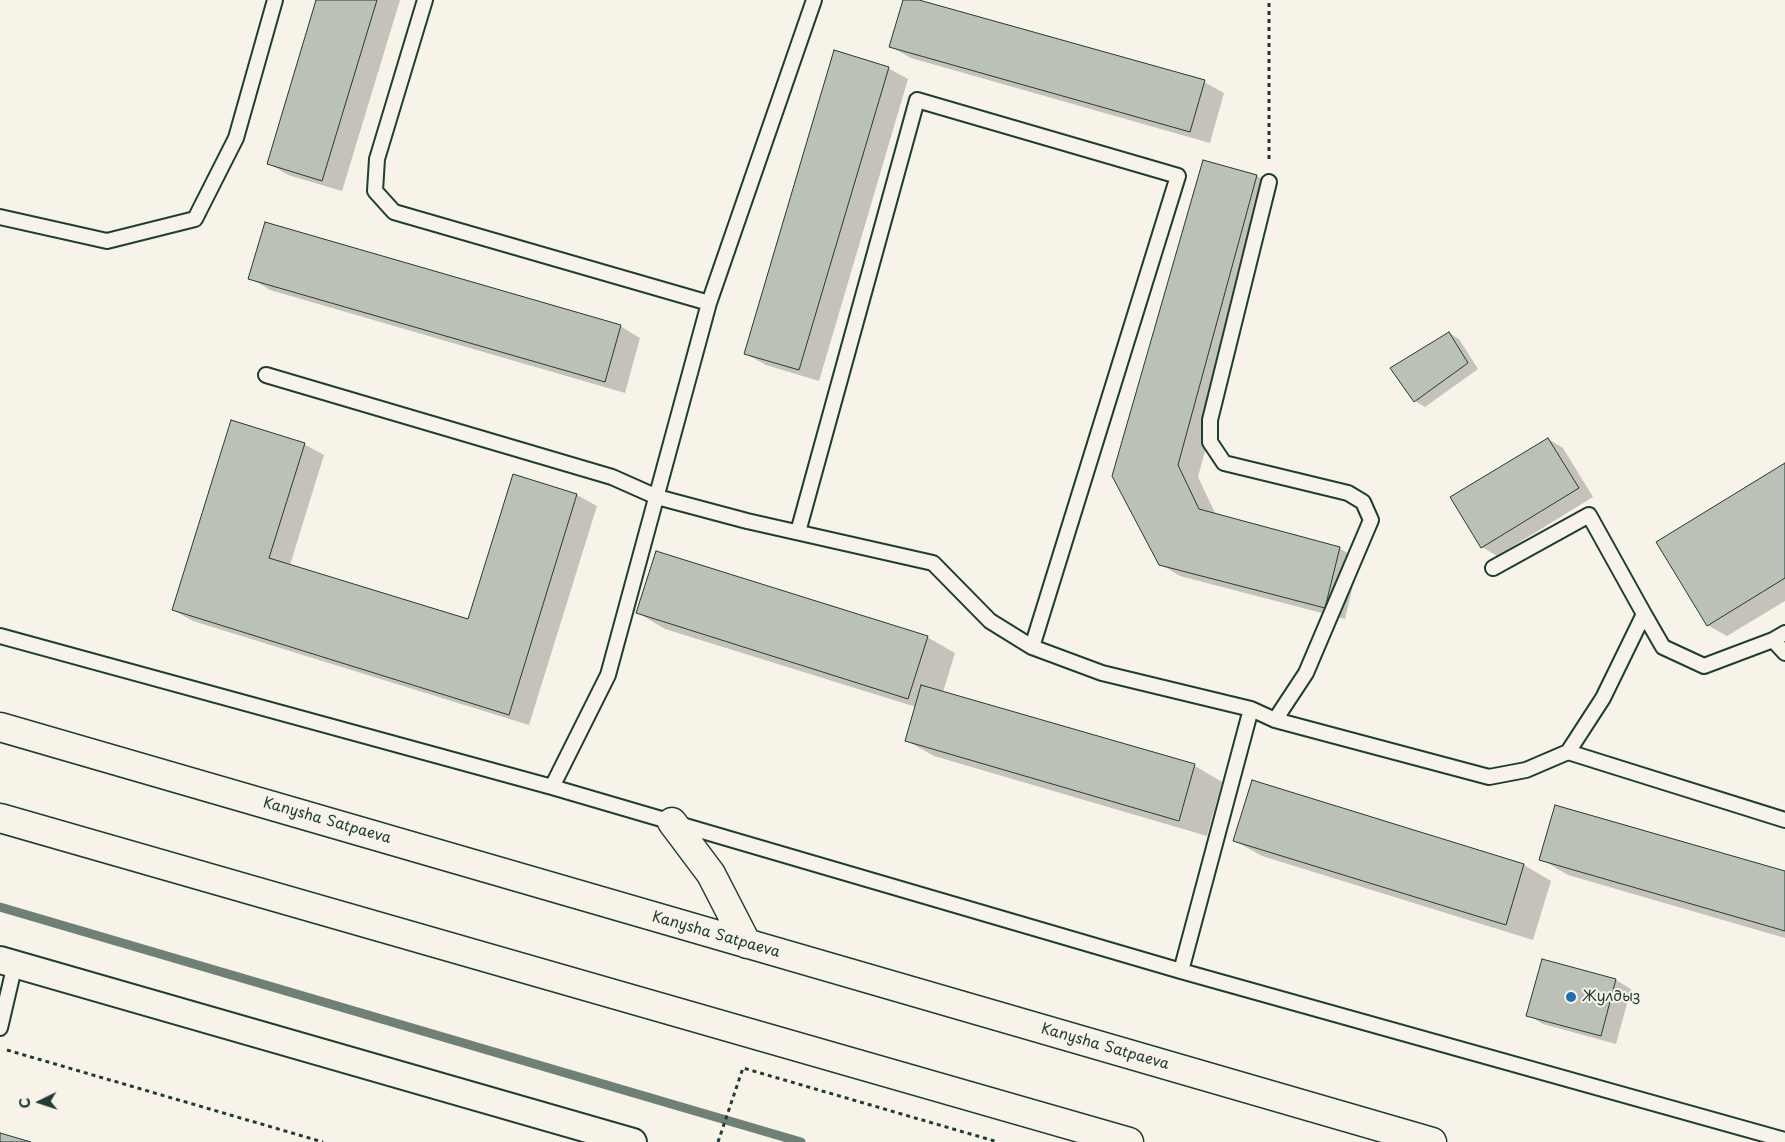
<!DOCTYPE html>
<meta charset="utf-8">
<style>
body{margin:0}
#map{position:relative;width:1785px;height:1142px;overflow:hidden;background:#f7f3e8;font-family:"Playpen Sans",sans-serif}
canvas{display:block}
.north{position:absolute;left:15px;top:1077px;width:50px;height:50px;-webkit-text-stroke:4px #f7f3e8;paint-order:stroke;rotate:266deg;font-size:14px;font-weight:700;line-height:20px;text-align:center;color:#1f3d34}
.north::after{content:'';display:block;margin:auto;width:18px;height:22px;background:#1f3d34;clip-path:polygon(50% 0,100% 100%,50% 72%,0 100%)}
</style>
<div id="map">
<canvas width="1785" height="1142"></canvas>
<div class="north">С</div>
</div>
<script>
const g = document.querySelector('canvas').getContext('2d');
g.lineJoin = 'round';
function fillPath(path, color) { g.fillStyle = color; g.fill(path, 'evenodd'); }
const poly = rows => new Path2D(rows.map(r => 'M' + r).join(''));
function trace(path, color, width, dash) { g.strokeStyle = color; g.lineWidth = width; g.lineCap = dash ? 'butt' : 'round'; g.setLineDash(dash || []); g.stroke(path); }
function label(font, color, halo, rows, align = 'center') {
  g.font = font + ' "Playpen Sans",sans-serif'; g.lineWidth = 4; g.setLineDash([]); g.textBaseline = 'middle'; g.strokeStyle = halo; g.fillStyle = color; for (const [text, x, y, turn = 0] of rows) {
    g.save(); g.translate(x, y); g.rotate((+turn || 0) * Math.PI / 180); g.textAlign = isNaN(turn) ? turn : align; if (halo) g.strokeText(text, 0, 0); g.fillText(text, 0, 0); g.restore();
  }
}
const shadow = poly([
 [317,0,400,0,342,191,288,175,268,163],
 [904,0,914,0,1204,82,1224,93,1210,143,911,58,891,47],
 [888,68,908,79,819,381,766,365,746,354],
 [1204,162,1257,176,1277,188,1198,477,1216,515,1339,548,1359,560,1345,619,1180,576,1160,564],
 [250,278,620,326,640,338,625,393,270,290],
 [1449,333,1459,339,1478,369,1425,407,1415,401,1392,368],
 [1548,439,1563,448,1593,497,1497,556,1482,547],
 [304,444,324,455,290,565,469,621,513,476,577,495,597,506,529,725,193,621,173,610],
 [1785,464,1785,601,1727,636,1707,625],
 [638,613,927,637,955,653,943,692,1195,766,1222,782,1207,836,934,756,907,741,916,707,665,629],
 [1235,841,1524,865,1551,881,1533,940,1262,856],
 [1541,859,1785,873,1785,938,1568,875],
 [1543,960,1616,980,1631,989,1616,1044,1543,1024,1528,1015]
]);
const stream = poly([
 [0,907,801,1142]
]);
const building = poly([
 [316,0,377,0,322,181,267,164,316,0],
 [903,0,919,0,1205,80,1190,132,889,47,903,0],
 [834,50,889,67,799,370,744,354,834,50],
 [1203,160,1257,175,1178,465,1199,509,1340,547,1325,608,1159,565,1112,476,1203,160],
 [265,222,621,325,605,382,248,279,265,222],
 [1449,332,1468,363,1414,402,1390,368,1449,332],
 [231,420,305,443,269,558,468,619,513,474,577,494,509,715,172,610,231,420],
 [1548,438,1579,488,1481,548,1450,497,1548,438],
 [1785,463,1785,578,1707,626,1656,542,1785,463],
 [656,551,928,636,908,699,636,613,656,551],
 [921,685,1195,764,1179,821,905,741,921,685],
 [1252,780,1524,864,1506,925,1233,841,1252,780],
 [1555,805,1785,871,1785,931,1539,860,1555,805],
 [1542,959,1616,979,1601,1036,1526,1016,1542,959],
 [0,1133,31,1142,0,1142,0,1133]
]);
const path = poly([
 [1269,159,1269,0],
 [7,1050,323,1142],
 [718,1142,743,1068,998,1142]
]);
const service = poly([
 [425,0,377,159,375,191,394,212,709,303],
 [1269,182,1210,420,1210,442,1224,463,1348,493,1363,502,1371,520,1306,673,1275,720],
 [0,217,107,241,195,219,236,138,275,0],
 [266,375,612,477,657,497,747,521,933,563,990,621,1032,647,1102,673,1251,709,1275,720,1489,777,1526,770,1568,752,1785,820],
 [798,532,917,100,1178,176,1032,647],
 [1493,568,1589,515,1644,614,1603,698,1568,752],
 [1644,614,1663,647,1704,666,1773,640,1785,633],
 [0,636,552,787,1181,971,1785,1140],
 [1773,640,1785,653],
 [552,787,608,675,709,303,814,0],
 [1181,971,1251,709],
 [0,1028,15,964]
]);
const minor = poly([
 [0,960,633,1142]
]);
const secondary = poly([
 [0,727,1432,1142],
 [0,818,1129,1142],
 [672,822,711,874,747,944]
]);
const markers = [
 [1571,997,6,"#1f6fb2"]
];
const streetNames = [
 ["Kanysha Satpaeva",327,821,16],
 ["Kanysha Satpaeva",716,935,16],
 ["Kanysha Satpaeva",1105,1047,16]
];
const poiNames = [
 ["Жулдыз",1582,997]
];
fillPath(shadow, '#0003');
trace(stream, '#6f8077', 9);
fillPath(building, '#bbc1b6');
trace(building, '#1f3d34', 1);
trace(service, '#1f3d34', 18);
trace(minor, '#1f3d34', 30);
trace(secondary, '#1f3d34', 31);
trace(path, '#1f3d34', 3, [4, 4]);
trace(service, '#f7f3e8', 14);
trace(minor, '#f7f3e8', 26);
trace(secondary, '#f7f3e8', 28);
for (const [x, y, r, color] of markers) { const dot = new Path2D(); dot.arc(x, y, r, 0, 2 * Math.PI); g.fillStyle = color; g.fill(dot); trace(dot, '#f7f3e8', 2); }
label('15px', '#1f3d34', '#f7f3e8', streetNames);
label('15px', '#1f3d34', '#f7f3e8', poiNames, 'left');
</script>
